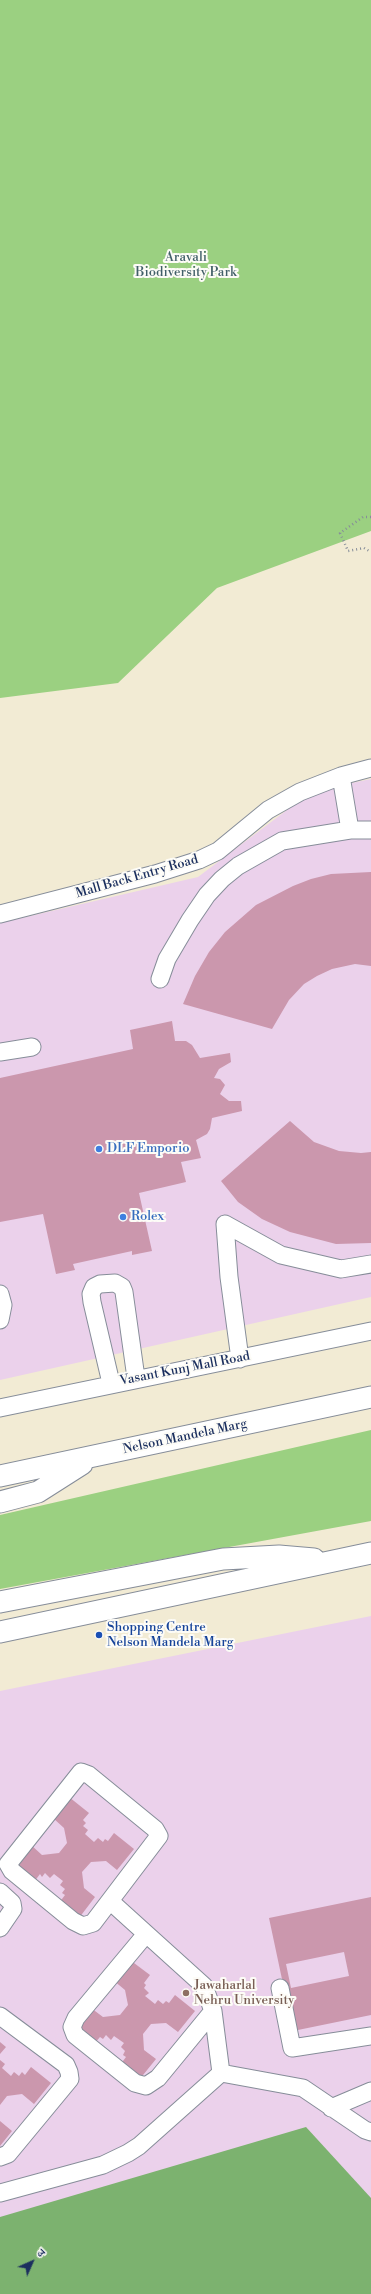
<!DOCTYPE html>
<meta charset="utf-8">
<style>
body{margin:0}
#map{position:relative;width:371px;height:2294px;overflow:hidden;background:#f2ebd4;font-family:"Libre Bodoni","Noto Serif Devanagari",serif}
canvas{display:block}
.north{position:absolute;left:12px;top:2242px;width:40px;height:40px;-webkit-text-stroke:3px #fdfcf7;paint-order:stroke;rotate:45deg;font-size:11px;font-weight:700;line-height:16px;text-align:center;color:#1b2f5e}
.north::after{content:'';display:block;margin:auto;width:14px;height:18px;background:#1b2f5e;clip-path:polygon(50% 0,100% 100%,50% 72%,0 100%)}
</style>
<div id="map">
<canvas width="371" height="2294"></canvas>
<div class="north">उ</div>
</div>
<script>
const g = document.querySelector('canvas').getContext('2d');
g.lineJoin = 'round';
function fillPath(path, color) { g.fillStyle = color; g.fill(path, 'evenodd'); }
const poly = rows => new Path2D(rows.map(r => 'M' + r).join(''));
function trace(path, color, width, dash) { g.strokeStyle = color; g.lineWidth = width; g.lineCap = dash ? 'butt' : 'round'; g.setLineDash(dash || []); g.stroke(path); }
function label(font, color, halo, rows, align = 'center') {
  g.font = font + ' "Libre Bodoni",serif'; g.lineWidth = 4; g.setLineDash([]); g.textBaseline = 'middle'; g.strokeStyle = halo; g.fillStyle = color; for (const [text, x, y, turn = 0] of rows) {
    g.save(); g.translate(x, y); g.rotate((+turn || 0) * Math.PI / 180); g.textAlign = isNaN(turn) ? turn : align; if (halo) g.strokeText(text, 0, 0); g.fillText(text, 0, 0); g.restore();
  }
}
const built = poly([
 [371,779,371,1297,0,1380,0,923,198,877,295,804,328,788],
 [371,1616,371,2294,0,2294,0,1691]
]);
const green = poly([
 [0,0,371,0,371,531,217,588,118,683,0,698],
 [371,1430,371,1521,0,1589,0,1515]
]);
const forest = poly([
 [306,2127,371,2198,371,2294,0,2294,0,2217]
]);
const building = poly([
 [371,872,371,966,355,964,332,969,317,976,304,984,289,1000,272,1029,183,1004,195,976,209,952,225,932,256,905,293,886,311,879,331,874],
 [172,1021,175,1041,186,1041,192,1045,200,1058,230,1053,231,1062,219,1069,214,1078,220,1079,225,1085,220,1094,229,1101,241,1101,242,1111,212,1118,210,1129,207,1134,196,1140,201,1158,181,1162,186,1182,139,1193,152,1251,132,1255,132,1251,73,1264,75,1270,56,1274,43,1214,0,1222,0,1078,133,1049,130,1030],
 [290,1121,314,1142,339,1151,361,1153,371,1152,371,1243,336,1244,290,1232,262,1219,238,1202,221,1181],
 [69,1797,89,1813,83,1820,86,1823,83,1826,88,1830,85,1834,94,1842,98,1838,103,1842,105,1839,108,1841,114,1833,134,1849,117,1870,106,1861,91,1862,82,1872,84,1888,95,1897,79,1918,59,1903,65,1895,62,1893,65,1889,60,1885,63,1881,54,1874,50,1878,45,1873,42,1877,40,1874,34,1882,14,1866,31,1845,42,1855,59,1853,67,1843,64,1828,53,1818],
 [371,1897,371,2015,293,2031,269,1918],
 [344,1952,349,1976,291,1988,286,1964],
 [130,1960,150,1975,144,1983,146,1985,144,1988,149,1993,145,1996,155,2004,158,2000,163,2004,166,2001,169,2003,175,1995,195,2011,178,2032,166,2023,151,2024,143,2034,144,2050,156,2059,139,2080,120,2065,126,2057,123,2055,125,2051,121,2047,124,2043,114,2036,111,2040,106,2035,103,2039,100,2037,94,2044,75,2028,91,2008,103,2017,120,2015,128,2005,125,1990,113,1980],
 [0,2042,6,2047,0,2054],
 [0,2060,5,2064,2,2068,11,2076,14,2072,19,2076,22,2072,25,2075,31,2067,51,2083,34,2104,22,2094,7,2096,0,2105],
 [0,2121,12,2131,0,2146]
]);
const path = poly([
 [371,517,363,517,340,533,348,551,364,548,371,552]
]);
const minor = poly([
 [341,776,350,830],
 [0,914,155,874,199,860,218,851,268,810,300,792,341,776,371,768],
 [160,979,167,959,190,920,207,895,222,879,238,866,282,841,350,830,371,830],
 [0,1052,32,1047],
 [0,1294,3,1305,0,1320],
 [240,1359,229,1277,225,1224,281,1255,341,1269,371,1264],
 [111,1383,92,1302,91,1294,94,1287,100,1284,115,1283,122,1287,124,1292,136,1378],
 [0,1408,371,1331],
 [81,1772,89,1775,155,1829,159,1836,93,1923,83,1926,73,1921,12,1871,8,1864,81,1772],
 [0,1892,12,1903,13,1909,0,1928],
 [146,1934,76,2018,72,2027,75,2035,135,2083,146,2086,158,2078,213,2011],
 [280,1988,292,2048,371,2036],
 [0,2016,66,2065,69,2072,70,2079,8,2154,0,2157],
 [221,2073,303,2088,365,2130,371,2132],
 [331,2108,371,2091],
 [0,2193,103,2165,128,2153,139,2146,221,2073,213,2011,204,1986,110,1901]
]);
const major = poly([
 [0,1476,371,1397],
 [0,1502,38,1492,82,1464],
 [0,1602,223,1559,279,1556,314,1559],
 [0,1632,371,1553]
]);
const markers = [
 [99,1149,4,"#3f7fe0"],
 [123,1217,4,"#3f7fe0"],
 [99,1635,4,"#1a4fb4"],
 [186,1993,4,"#8d6e63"]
];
const parkNames = [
 ["Aravali",186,258],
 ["Biodiversity Park",186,273]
];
const streetNames = [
 ["Mall Back Entry Road",137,877,-16],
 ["Vasant Kunj Mall Road",185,1369,-11],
 ["Nelson Mandela Marg",185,1437,-12]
];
const shopNames = [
 ["DLF Emporio",107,1149],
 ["Rolex",131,1217]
];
const transitNames = [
 ["Shopping Centre",107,1628],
 ["Nelson Mandela Marg",107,1643]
];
const educationNames = [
 ["Jawaharlal",194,1986],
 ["Nehru University",194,2001]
];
fillPath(built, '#ebd1eb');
fillPath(green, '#9bd081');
fillPath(forest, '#7cb26f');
fillPath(building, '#cb97ad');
trace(minor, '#868d99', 19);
trace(major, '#868d99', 23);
trace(path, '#868d99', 2.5, [1, 3]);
trace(minor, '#fff', 17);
trace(major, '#fff', 21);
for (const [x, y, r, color] of markers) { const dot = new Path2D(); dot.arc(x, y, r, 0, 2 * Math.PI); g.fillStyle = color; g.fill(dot); trace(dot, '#fdfcf7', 1.5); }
label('13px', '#415f68', '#fdfcf7', parkNames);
label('13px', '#1b2f5e', '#fdfcf7', streetNames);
label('13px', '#366cbe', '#fdfcf7', shopNames, 'left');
label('13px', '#164399', '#fdfcf7', transitNames, 'left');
label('13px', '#785e54', '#fdfcf7', educationNames, 'left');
</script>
